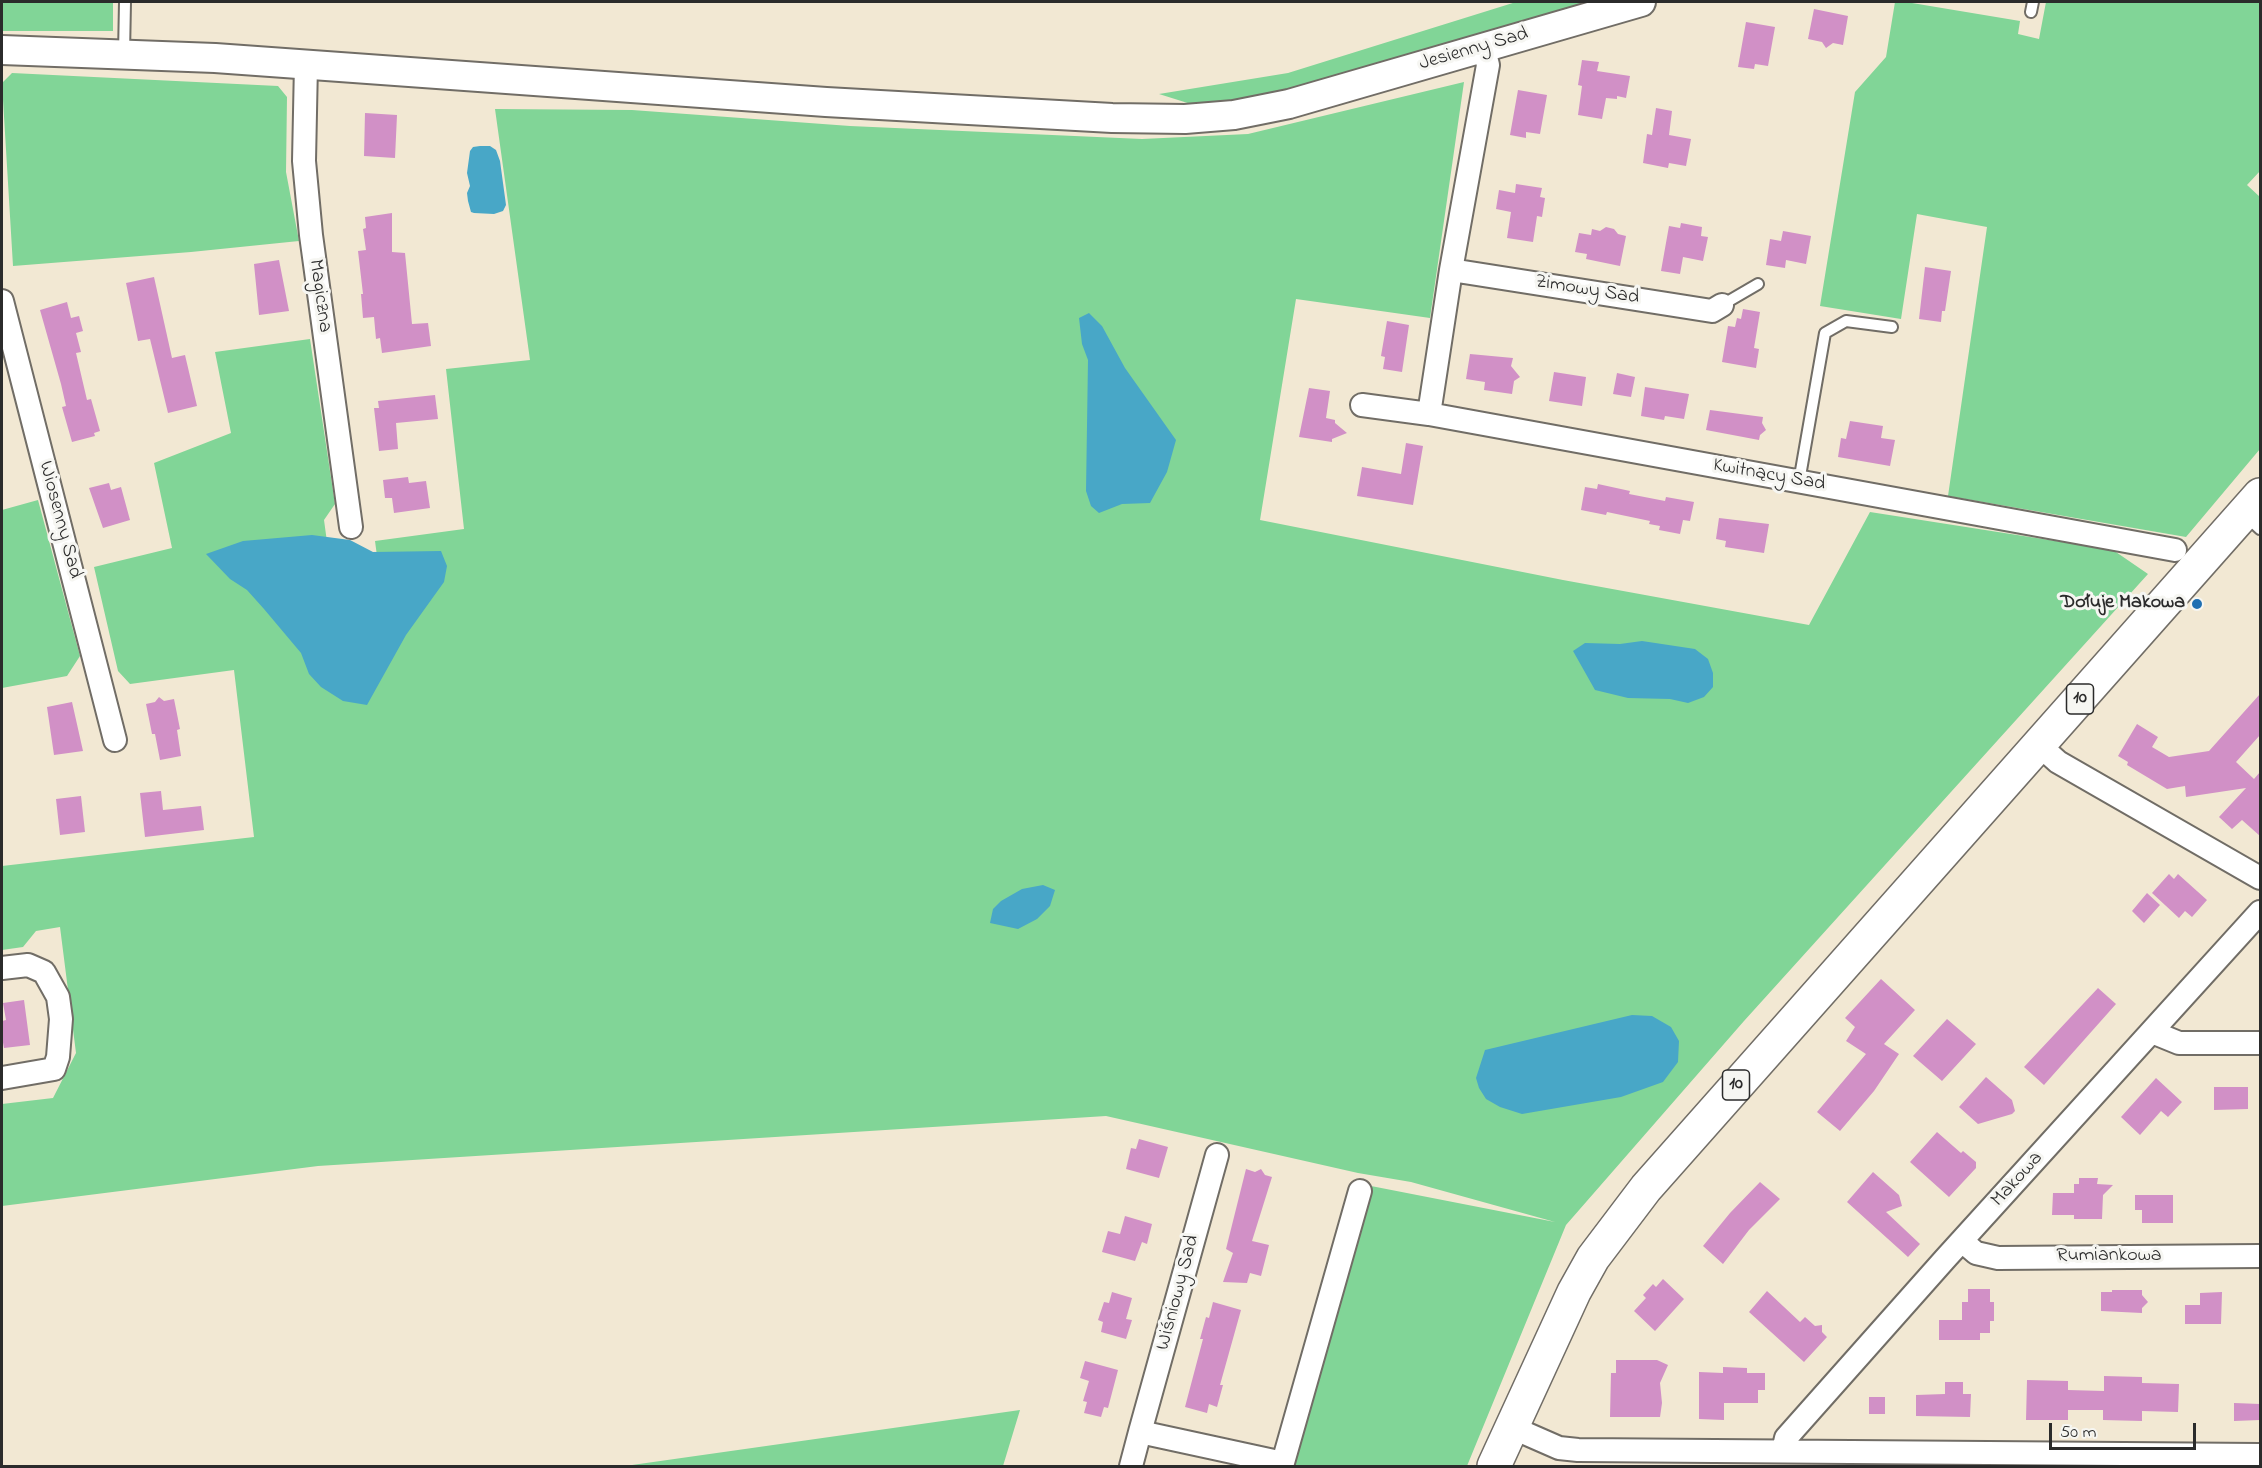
<!DOCTYPE html>
<meta charset="utf-8">
<style>
body{margin:0}
#map{position:relative;width:2262px;height:1468px;overflow:hidden;background:#f2e8d3;font-family:"Indie Flower",sans-serif}
canvas{display:block}
.frame{position:absolute;inset:0;border:3px solid #2b2b2b;pointer-events:none}
.scale{position:absolute;left:2049px;top:1423px;width:147px;height:27px;box-sizing:border-box;border:3px solid #2b2b2b;border-top:0;padding-left:8px;font-size:18px;line-height:21px;white-space:nowrap;color:#2b2b2b;-webkit-text-stroke:4px #f6f6f2;paint-order:stroke}
</style>
<div id="map">
<canvas width="2262" height="1468"></canvas>
<div class="frame"></div>
<div class="scale">50 m</div>
</div>
<script>
const g = document.querySelector('canvas').getContext('2d');
g.lineJoin = 'round';
function fillPath(path, color) { g.fillStyle = color; g.fill(path, 'evenodd'); }
const poly = rows => new Path2D(rows.map(r => 'M' + r).join(''));
function trace(path, color, width, dash) { g.strokeStyle = color; g.lineWidth = width; g.lineCap = dash ? 'butt' : 'round'; g.setLineDash(dash || []); g.stroke(path); }
function label(font, color, halo, rows, align = 'center') {
  g.font = font + ' "Indie Flower",sans-serif'; g.lineWidth = 6; g.setLineDash([]); g.textBaseline = 'middle'; g.strokeStyle = halo; g.fillStyle = color; for (const [text, x, y, turn = 0] of rows) {
    g.save(); g.translate(x, y); g.rotate((+turn || 0) * Math.PI / 180); g.textAlign = isNaN(turn) ? turn : align; if (halo) g.strokeText(text, 0, 0); g.fillText(text, 0, 0); g.restore();
  }
}
const green = poly([
 [2,2,113,2,113,31,2,31],
 [1516,2,1584,2,1563,10,1272,95,1194,105,1159,94,1288,73],
 [1895,2,1906,2,2020,21,2018,34,2039,39,2046,2,2260,2,2260,171,2247,185,2260,197,2260,449,2186,537,1948,496,1987,227,1917,214,1901,319,1820,306,1855,92,1886,57],
 [12,73,278,86,287,97,286,172,299,241,191,252,13,266,2,83],
 [1464,82,1430,318,1296,299,1260,520,1563,580,1809,625,1870,512,2113,550,2148,574,1744,1021,1566,1225,1467,1466,1293,1466,1371,1186,1555,1222,1411,1182,1358,1173,1106,1116,318,1166,2,1206,2,1104,53,1098,76,1053,60,927,36,931,23,947,2,950,2,866,254,837,234,670,130,684,118,671,94,567,172,548,154,463,231,433,215,352,310,339,335,504,324,520,330,564,377,556,375,541,464,529,446,369,530,360,495,109,632,110,850,126,1142,139,1248,134],
 [38,500,80,656,67,676,2,688,2,510],
 [1020,1410,1003,1466,625,1466]
]);
const water = poly([
 [480,146,490,146,496,150,500,161,506,205,503,211,494,214,474,213,471,212,468,201,467,193,470,186,467,173,470,151,473,147],
 [1089,313,1102,326,1125,368,1176,440,1167,472,1150,503,1122,504,1099,513,1091,506,1086,491,1088,360,1082,344,1079,318],
 [312,535,350,540,373,552,441,551,447,566,444,582,406,635,367,705,343,701,321,687,309,674,301,653,264,609,247,590,230,579,206,554,243,541],
 [1642,641,1695,649,1708,659,1713,673,1713,687,1704,697,1688,703,1670,699,1628,698,1595,690,1573,651,1585,643,1620,644],
 [1043,885,1055,890,1050,906,1037,919,1018,929,990,923,993,909,1001,901,1022,889],
 [1632,1015,1652,1016,1671,1027,1679,1041,1678,1062,1663,1082,1621,1097,1522,1114,1500,1107,1486,1099,1479,1088,1476,1078,1485,1050]
]);
const building = poly([
 [1814,9,1848,16,1843,45,1833,43,1826,48,1822,42,1808,39],
 [1746,22,1775,27,1768,66,1755,64,1754,69,1738,67],
 [1582,60,1599,62,1597,71,1630,76,1626,98,1617,96,1617,99,1606,98,1602,119,1578,115,1582,86,1578,85],
 [1518,90,1547,95,1540,134,1526,132,1526,138,1510,135],
 [1656,108,1672,111,1669,135,1691,139,1686,166,1669,163,1668,168,1643,163,1647,134,1652,135],
 [365,113,397,115,395,158,364,156],
 [1516,184,1542,188,1540,197,1545,198,1542,217,1537,216,1533,242,1507,238,1511,212,1496,209,1499,190,1515,193],
 [392,213,392,252,405,253,412,324,428,323,431,346,382,353,380,338,376,339,374,317,363,318,361,294,363,294,358,251,366,250,363,229,366,228,365,217],
 [1681,223,1702,227,1701,236,1708,237,1703,261,1683,257,1680,274,1661,271,1669,226,1680,228],
 [1606,227,1614,229,1618,234,1626,236,1620,266,1586,259,1587,254,1575,252,1579,233,1591,235,1592,229,1600,231],
 [1783,231,1811,236,1806,264,1786,260,1785,268,1766,265,1770,239,1781,241],
 [279,260,289,311,259,315,254,264],
 [1925,267,1951,271,1945,311,1942,311,1941,322,1919,319],
 [154,277,172,358,185,355,197,406,168,413,150,339,138,341,126,283],
 [67,302,71,318,79,316,83,331,76,333,81,352,76,353,87,400,91,399,100,431,94,433,95,436,72,442,62,407,66,406,61,384,40,310],
 [1743,309,1760,312,1754,348,1759,349,1756,368,1722,362,1728,326,1735,327,1737,318,1741,319],
 [1387,321,1409,325,1402,372,1383,369,1385,357,1381,356],
 [1470,354,1513,358,1511,366,1520,377,1514,381,1512,394,1484,390,1485,382,1466,379],
 [1554,372,1586,377,1582,406,1549,401],
 [1617,373,1635,377,1631,397,1613,394],
 [1645,387,1689,394,1684,419,1665,416,1664,420,1641,416],
 [1309,388,1330,391,1326,418,1335,420,1335,423,1347,433,1332,439,1332,442,1299,437],
 [435,395,438,419,396,423,398,449,379,451,374,408,379,408,378,401],
 [1710,410,1763,417,1762,423,1766,430,1760,435,1759,440,1706,430],
 [1850,421,1883,426,1881,438,1895,440,1890,466,1838,457,1841,438,1846,439],
 [1406,443,1423,446,1413,505,1357,496,1362,467,1401,474],
 [408,477,409,483,426,481,430,508,394,513,392,498,385,498,383,480],
 [109,483,111,490,121,487,130,520,103,528,89,488],
 [1598,484,1630,491,1629,494,1665,501,1666,497,1694,502,1690,521,1683,520,1680,534,1659,530,1660,526,1649,524,1650,521,1607,512,1606,515,1581,510,1585,487,1597,489],
 [1719,518,1769,524,1764,553,1725,547,1726,541,1716,539],
 [2260,694,2260,735,2236,762,2254,779,2260,772,2260,836,2242,820,2232,829,2219,817,2246,788,2186,797,2185,786,2167,789,2127,765,2128,762,2118,756,2137,724,2158,737,2152,747,2169,757,2209,751],
 [159,697,164,701,174,699,180,729,177,730,181,756,160,760,155,734,152,734,146,704,155,702],
 [72,702,83,751,54,755,47,707],
 [161,791,163,810,201,806,204,830,145,837,140,793],
 [81,796,85,832,60,835,56,799],
 [2169,874,2174,879,2178,874,2207,900,2192,917,2185,911,2179,918,2152,893],
 [2147,893,2160,905,2144,923,2132,911],
 [1881,979,1915,1010,1884,1044,1899,1054,1874,1091,1840,1131,1817,1112,1866,1054,1846,1041,1855,1027,1845,1018],
 [2098,988,2116,1004,2044,1085,2024,1067],
 [24,1000,30,1045,4,1048,2,1037,2,1021,6,1020,3,1003],
 [1947,1019,1976,1044,1942,1081,1913,1056],
 [1986,1077,2012,1100,2015,1111,2012,1114,1978,1124,1959,1107],
 [2156,1078,2182,1102,2168,1117,2161,1111,2140,1135,2121,1117],
 [2214,1087,2248,1087,2248,1109,2214,1110],
 [1937,1132,1961,1153,1963,1151,1976,1162,1976,1168,1949,1197,1910,1162],
 [1139,1139,1168,1147,1159,1178,1126,1169,1131,1148,1136,1149],
 [1246,1169,1255,1172,1261,1169,1265,1175,1272,1177,1252,1241,1269,1245,1261,1276,1250,1273,1247,1283,1223,1282,1233,1253,1226,1249],
 [1873,1172,1899,1195,1902,1206,1886,1212,1920,1244,1908,1257,1847,1202],
 [2079,1178,2098,1178,2097,1184,2113,1185,2103,1195,2102,1219,2074,1219,2074,1215,2052,1215,2053,1193,2074,1193,2074,1184,2079,1184],
 [1760,1182,1780,1199,1749,1230,1723,1264,1703,1246,1730,1213],
 [2135,1195,2173,1195,2173,1223,2142,1223,2142,1210,2135,1210],
 [1125,1216,1152,1224,1147,1244,1142,1242,1135,1261,1102,1252,1108,1231,1120,1234],
 [1663,1279,1684,1299,1655,1331,1634,1311,1646,1298,1643,1295,1653,1284,1656,1287],
 [1968,1289,1990,1289,1990,1302,1994,1302,1994,1321,1990,1321,1990,1333,1980,1333,1980,1340,1939,1340,1939,1320,1962,1320,1962,1302,1968,1302],
 [2112,1290,2142,1290,2142,1295,2148,1302,2142,1308,2142,1313,2101,1311,2101,1292,2112,1292],
 [1767,1291,1800,1322,1805,1317,1815,1326,1822,1325,1822,1332,1827,1337,1804,1362,1749,1312],
 [1112,1292,1132,1298,1126,1319,1132,1320,1126,1339,1101,1332,1103,1322,1098,1320,1104,1302,1109,1303],
 [2222,1292,2221,1324,2185,1324,2185,1305,2200,1305,2200,1293],
 [1213,1302,1241,1310,1220,1385,1223,1385,1217,1407,1209,1404,1207,1413,1185,1407,1203,1339,1200,1339,1206,1317,1209,1318],
 [1616,1360,1657,1360,1668,1365,1660,1383,1662,1403,1660,1417,1610,1417,1611,1373,1616,1373],
 [1085,1361,1118,1370,1108,1408,1104,1407,1101,1417,1084,1413,1087,1402,1083,1401,1089,1381,1080,1378],
 [1723,1367,1747,1368,1747,1373,1765,1373,1765,1390,1758,1390,1758,1403,1724,1403,1724,1420,1699,1419,1699,1372,1723,1373],
 [2104,1376,2142,1377,2142,1383,2179,1384,2178,1412,2142,1411,2142,1421,2103,1420,2103,1410,2068,1410,2068,1420,2026,1420,2027,1380,2068,1381,2068,1390,2104,1391],
 [1945,1382,1963,1382,1963,1394,1971,1394,1970,1417,1916,1416,1916,1395,1945,1394],
 [1869,1397,1885,1397,1885,1414,1869,1414],
 [2234,1403,2260,1404,2260,1420,2234,1421]
]);
const service = poly([
 [2031,12,2033,2],
 [124,54,125,2],
 [1722,305,1758,284],
 [1799,482,1825,333,1846,321,1892,327],
 [2246,516,2260,529]
]);
const minor = poly([
 [306,64,304,161,311,235,351,527],
 [1451,270,1712,311,1722,305],
 [2,301,115,740],
 [1362,405,1429,414,2175,550],
 [1429,414,1451,270,1488,65,1483,46],
 [2039,745,2058,762,2260,878],
 [2,968,28,965,44,972,58,997,61,1019,58,1057,54,1069,2,1078],
 [2152,1032,2179,1043,2260,1043],
 [1962,1241,1976,1253,1998,1258,2260,1256],
 [1511,1427,1559,1448,1578,1450,2260,1455],
 [1140,1432,1217,1155],
 [1783,1451,1786,1438,1945,1259,2260,912],
 [1131,1466,1140,1432,1283,1463],
 [1282,1466,1360,1191]
]);
const tertiary = poly([
 [2,50,215,58,826,102,1112,118,1185,119,1234,115,1289,104,1641,2]
]);
const primary = poly([
 [1494,1466,1574,1292,1593,1258,1646,1188,2260,495]
]);
const markers = [
 [2197,604,6,"#1f6fb2"]
];
const shields = [
 [2080,699,27],
 [1736,1085,27]
];
const shieldNames = [
 ["10",2080,699],
 ["10",1736,1085]
];
const streetNames = [
 ["Jesienny Sad",1474,50,-16],
 ["Zimowy Sad",1587,291,9],
 ["Magiczna",319,296,82],
 ["Kwitnący Sad",1769,476,10],
 ["Wiosenny Sad",59,520,75],
 ["Makowa",2018,1180,-48],
 ["Rumiankowa",2109,1257],
 ["Wiśniowy Sad",1179,1293,-75]
];
const poiNames = [
 ["Dołuje Makowa",2185,604]
];
fillPath(green, '#81d597');
fillPath(water, '#48a7c7');
fillPath(building, '#d190c6');
trace(service, '#716d66', 14);
trace(minor, '#716d66', 26);
trace(tertiary, '#716d66', 32);
trace(primary, '#716d66', 36);
trace(service, '#fff', 10);
trace(minor, '#fff', 22);
trace(tertiary, '#fff', 28);
trace(primary, '#fff', 33);
for (const [x, y, r, color] of markers) { const dot = new Path2D(); dot.arc(x, y, r, 0, 2 * Math.PI); g.fillStyle = color; g.fill(dot); trace(dot, '#f6f6f2', 2); }
for (const [x, y, w] of shields) { const box = new Path2D(); box.roundRect(x - w / 2, y - 15, w, 30, 4.5); g.fillStyle = '#f6f6f2'; g.fill(box); trace(box, '#2b2b2b', 1.5); }
label('bold 18px', '#2b2b2b', null, shieldNames);
label('20px', '#2b2b2b', '#f6f6f2', streetNames);
label('bold 20px', '#2b2b2b', '#f6f6f2', poiNames, 'right');
</script>
